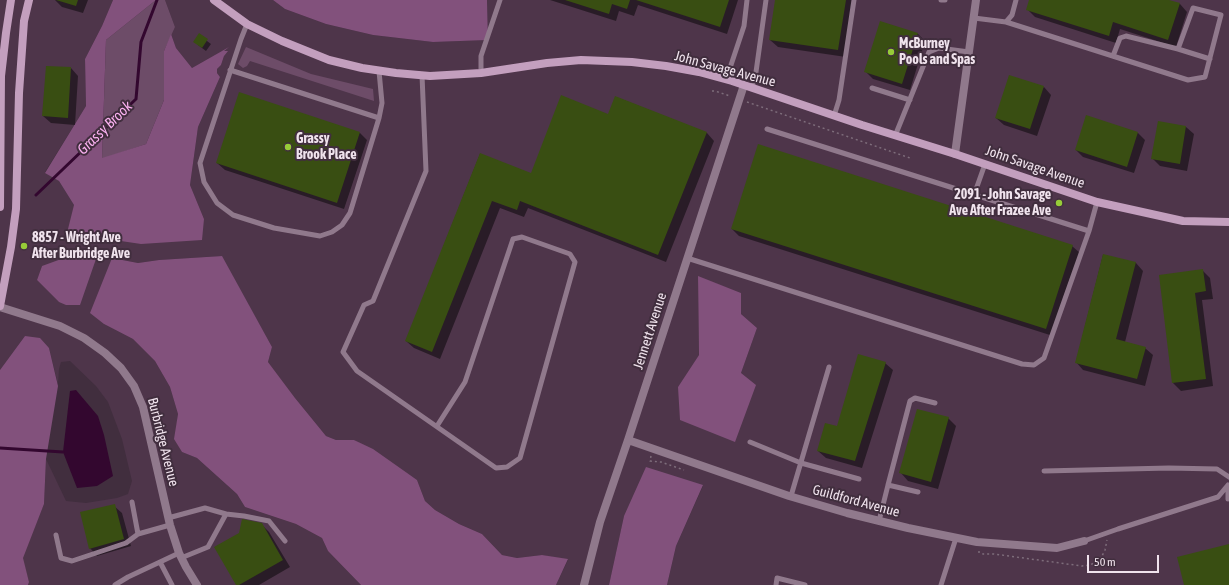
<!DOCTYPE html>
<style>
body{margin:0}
#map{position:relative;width:1229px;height:585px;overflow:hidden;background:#412e3e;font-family:"Asap Condensed",sans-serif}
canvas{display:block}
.scale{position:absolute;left:1087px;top:555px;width:72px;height:18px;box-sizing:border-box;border:2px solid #f0e3ed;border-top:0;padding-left:5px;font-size:12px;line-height:14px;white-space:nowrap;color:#f0e3ed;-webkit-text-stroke:3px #412e3e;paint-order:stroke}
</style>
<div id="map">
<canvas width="1229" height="585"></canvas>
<div class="scale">50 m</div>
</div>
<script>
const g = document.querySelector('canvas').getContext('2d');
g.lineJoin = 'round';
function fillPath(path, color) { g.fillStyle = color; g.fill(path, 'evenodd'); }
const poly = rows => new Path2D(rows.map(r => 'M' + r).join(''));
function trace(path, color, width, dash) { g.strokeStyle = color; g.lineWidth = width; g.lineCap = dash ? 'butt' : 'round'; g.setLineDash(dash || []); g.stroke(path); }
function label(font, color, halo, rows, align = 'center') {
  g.font = font + ' "Asap Condensed",sans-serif'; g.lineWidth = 4; g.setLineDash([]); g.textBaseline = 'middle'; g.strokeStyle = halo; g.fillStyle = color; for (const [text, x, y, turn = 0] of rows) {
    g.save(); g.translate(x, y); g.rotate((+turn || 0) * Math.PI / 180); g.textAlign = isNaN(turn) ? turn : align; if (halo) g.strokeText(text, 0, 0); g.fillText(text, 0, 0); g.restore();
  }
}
const built = poly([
 [0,0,113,0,102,26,85,59,86,106,45,172,59,181,74,205,204,219,190,185,198,127,220,77,217,73,217,69,221,65,224,56,222,51,192,68,176,48,171,34,175,27,165,0,273,0,285,9,326,24,373,35,433,42,488,40,487,0,1229,0,1229,585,667,585,676,546,703,486,624,516,609,585,556,585,568,560,542,555,517,558,502,555,482,534,459,524,435,510,425,501,417,480,354,440,336,440,326,436,295,398,268,362,272,347,221,256,159,260,138,263,112,258,104,324,133,339,155,361,170,387,178,414,175,439,182,452,197,458,237,494,245,507,296,524,322,538,328,551,361,585,28,585,29,582,22,558,44,504,46,459,66,501,86,503,117,498,128,494,132,481,122,439,108,402,96,386,70,361,61,362,59,369,58,384,49,348,25,336,0,370],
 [42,266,59,302,37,280],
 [698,277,741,293,741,314,757,328,741,373,678,387,699,355]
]);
const green = poly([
 [156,0,165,0,175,27,164,51,164,100,146,144,102,159,106,40],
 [246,47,311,74,373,89,374,101,250,61,247,66,243,68,238,64]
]);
const forest = poly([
 [113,0,156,0,106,40,102,158,146,144,164,100,164,51,171,34,176,48,192,68,229,47,224,51,228,51,224,56,221,65,217,69,217,73,220,77,198,127,190,185,204,219,202,240,141,244,67,233,74,205,59,181,45,173,86,106,85,59,102,26],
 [273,0,487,0,488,40,433,42,373,35,326,24,285,9],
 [222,256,272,347,268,362,295,398,326,436,336,440,354,440,373,449,417,480,425,501,435,510,459,524,482,534,502,555,517,558,542,555,568,559,556,585,361,585,328,551,322,538,296,524,245,507,237,494,197,458,182,452,174,439,178,414,170,387,155,361,133,339,104,324,90,313,112,258,138,263,159,260],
 [64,258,96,259,80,305,66,305,59,302,37,280,42,266],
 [698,276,741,293,741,314,757,328,741,373,756,385,735,442,680,420,678,387,699,355],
 [25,336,40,338,49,348,58,386,46,459,44,504,23,558,29,582,28,585,0,585,0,370],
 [646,467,703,485,676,546,667,585,609,585,624,516]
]);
const water = poly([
 [76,390,98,416,104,435,113,476,97,486,77,488,63,452,70,391]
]);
const shadow = poly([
 [55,0,88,0,83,13,62,7],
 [550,0,738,0,727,34,638,5,634,16,619,11,616,21],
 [776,0,854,0,846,57,778,47,770,40],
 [1030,0,1166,0,1180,4,1187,12,1176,47,1120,29,1116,43,1035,17,1027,9],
 [881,22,918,34,925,41,910,90,873,79,865,71],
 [199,35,211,44,206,51,198,45],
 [71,68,78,76,75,125,51,123,43,116],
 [1044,87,1051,95,1037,136,1004,125,996,118],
 [616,97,707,133,714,141,666,262,528,208,524,217,500,208,440,359,414,348,406,341,480,154,531,174,609,115],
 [1159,122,1186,127,1194,134,1187,171,1160,166,1152,158],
 [360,133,367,140,344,209,225,170,217,163],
 [1138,133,1145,140,1134,173,1083,157,1076,150],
 [732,229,1072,246,1080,253,1053,336,739,236],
 [1103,255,1136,263,1143,271,1125,342,1145,348,1153,355,1145,386,1083,370,1076,362],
 [1202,270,1210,278,1213,299,1202,300,1213,386,1181,391,1173,383,1160,276],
 [885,363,893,370,862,468,826,458,818,451,838,427],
 [948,418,956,426,938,489,908,481,901,473],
 [114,506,122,513,131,546,97,556,90,548],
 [261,524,269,532,290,567,259,585,237,585]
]);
const stream = poly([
 [36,195,136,99,141,42,157,0],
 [0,448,63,452]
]);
const building = poly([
 [56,0,78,0,76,6],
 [565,0,630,0,627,9,612,4,609,14],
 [636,0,729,0,720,27],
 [775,0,846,0,838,50,769,40],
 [1029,0,1169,0,1180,3,1168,40,1113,22,1109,36,1026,10],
 [880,21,918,33,902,84,864,72],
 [199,33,208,39,202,48,193,42],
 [46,66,71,67,68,118,42,116],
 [1009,75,1044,86,1030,129,995,118],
 [239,92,360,132,337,203,216,163],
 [561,95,608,114,615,96,707,132,658,255,520,201,517,210,492,201,432,352,405,341,480,153,531,173],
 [1086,115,1138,132,1127,167,1075,150],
 [1158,121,1186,126,1180,164,1151,159],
 [758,144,1073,245,1046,329,731,229],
 [1103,254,1136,262,1116,339,1146,347,1137,379,1075,363],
 [1203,269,1206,291,1195,293,1206,379,1172,383,1159,275],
 [858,354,886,362,855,461,817,451,825,423,837,426],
 [917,409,949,417,931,482,899,473],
 [115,504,124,539,89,549,80,512],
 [242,519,262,523,283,560,239,585,236,585,214,547,239,533],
 [1229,544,1229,585,1184,585,1177,557]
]);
const path = poly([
 [712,91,715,91,730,96],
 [747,102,910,158],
 [651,456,650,461,661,462,684,470],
 [978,552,981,552,983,554,994,554,1082,566,1090,565,1094,563,1101,558,1105,550,1107,540]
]);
const service = poly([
 [941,0,945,0],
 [974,18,1006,22,1012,15,1016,0],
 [1006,22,1188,80,1205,77,1221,15,1193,8,1178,49,1126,36,1120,38,1113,56],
 [247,24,241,39,200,163,204,182,217,203,233,215,274,228,320,236,332,232,342,225,350,213,379,118,382,103,379,71],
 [1178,49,1210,59],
 [230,70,379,118],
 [481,73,481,56,500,0],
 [422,75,426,171,373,301,364,305,343,352,357,371,496,468,507,467,520,458,575,262,570,254,522,237,513,239,465,382,437,426],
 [726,80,744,26,747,0],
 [752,88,756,72,766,0],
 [872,88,910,100],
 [834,116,839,100,854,0],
 [767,129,1089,231],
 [895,136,929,52,939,48,969,52],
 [974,195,985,164],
 [687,258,1022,364,1034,365,1044,358,1089,231,1097,202],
 [750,442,801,463,859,479],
 [1044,471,1169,468,1217,469,1229,477],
 [888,485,910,401,915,398,935,403],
 [791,496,829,367],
 [132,502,138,534,170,525],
 [168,518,205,508,226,514],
 [879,521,888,485,918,492],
 [56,535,61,558,72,561,126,543,138,534],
 [1084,541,1118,529,1218,497,1228,485,1228,499],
 [181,558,208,547,226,514,244,516,269,521,285,541],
 [115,585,128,577,160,562],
 [172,585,160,562,179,553],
 [776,585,777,578,805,585],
 [941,585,956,538]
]);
const minor = poly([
 [955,154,976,0],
 [0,307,60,326,84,338,105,353,121,368,134,386,143,407,170,525,179,553,186,567,197,585],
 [628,440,789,496,847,513,908,528,977,542,1057,548,1084,541],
 [584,585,600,522,628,440,744,85]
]);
const secondary = poly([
 [214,0,247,24,282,41,329,60,362,68,396,73,430,76,481,73,547,63,581,60,632,62,666,66,699,72,732,81,862,125,955,154,1097,202,1183,221,1229,222],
 [0,207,1,76,6,33,11,0],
 [0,306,11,247,16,209,19,93,24,21,29,0]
]);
const markers = [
 [891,52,4,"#97cc38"],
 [288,147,4,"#97cc38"],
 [1059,203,4,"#97cc38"],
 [24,246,4,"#97cc38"]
];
const poiNames = [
 ["McBurney",899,44],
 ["Pools and Spas",899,60],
 ["Grassy",296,139],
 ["Brook Place",296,155],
 ["2091 - John Savage",1051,195,"right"],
 ["Ave After Frazee Ave",1051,211,"right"],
 ["8857 - Wright Ave",32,238],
 ["After Burbridge Ave",32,254]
];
const streetNames = [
 ["John Savage Avenue",725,69,15],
 ["John Savage Avenue",1035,167,19],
 ["Jennett Avenue",650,331,-72],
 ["Burbridge Avenue",163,442,76],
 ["Guildford Avenue",856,501,15]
];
const waterNames = [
 ["Grassy Brook",105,128,-44]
];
fillPath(built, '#4e354a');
fillPath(green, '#6d4c68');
fillPath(forest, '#82517c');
fillPath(water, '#33072f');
fillPath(shadow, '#0007');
trace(stream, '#33072f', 3);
fillPath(building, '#394e12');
trace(path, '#7e6d7b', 1.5, [2, 3]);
trace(service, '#90798c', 5);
trace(minor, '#90798c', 8);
trace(secondary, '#c39fbe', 8);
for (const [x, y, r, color] of markers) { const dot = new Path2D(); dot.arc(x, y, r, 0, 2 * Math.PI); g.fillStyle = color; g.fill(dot); trace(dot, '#412e3e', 1.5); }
label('bold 14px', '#f0e3ed', '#412e3e', poiNames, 'left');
label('14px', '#f0e3ed', '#412e3e', streetNames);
label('italic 15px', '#fbb1f1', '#412e3e', waterNames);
</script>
